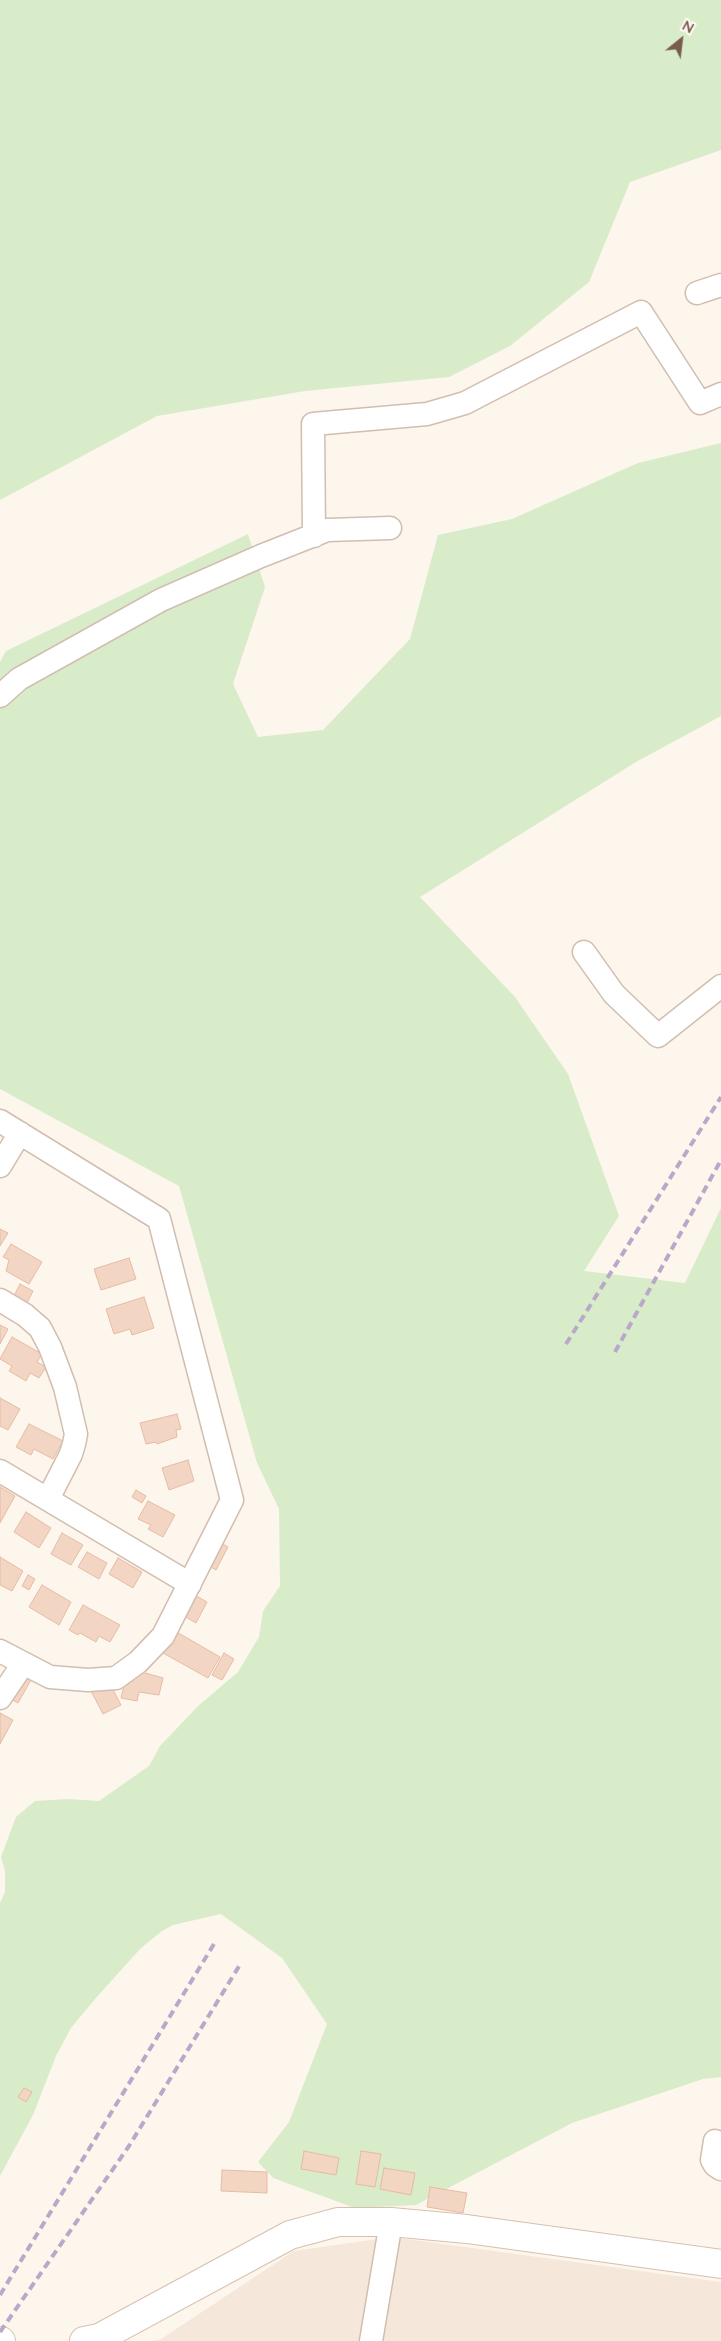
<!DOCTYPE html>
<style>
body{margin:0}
#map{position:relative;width:721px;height:2341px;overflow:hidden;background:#fdf6ec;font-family:Lato,sans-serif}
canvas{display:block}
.north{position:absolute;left:656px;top:15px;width:50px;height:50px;-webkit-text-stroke:4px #fffaf3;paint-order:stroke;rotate:29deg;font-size:14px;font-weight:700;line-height:20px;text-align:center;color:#7a5c4d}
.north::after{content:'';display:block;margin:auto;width:18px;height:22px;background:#7a5c4d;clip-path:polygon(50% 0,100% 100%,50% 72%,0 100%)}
</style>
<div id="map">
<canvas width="721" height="2341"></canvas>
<div class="north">N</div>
</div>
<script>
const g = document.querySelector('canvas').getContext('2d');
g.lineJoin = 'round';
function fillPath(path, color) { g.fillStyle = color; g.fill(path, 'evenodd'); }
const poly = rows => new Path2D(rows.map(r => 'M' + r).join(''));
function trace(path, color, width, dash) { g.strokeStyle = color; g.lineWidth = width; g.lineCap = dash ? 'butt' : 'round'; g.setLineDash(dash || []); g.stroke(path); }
const residential = poly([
 [392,2237,721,2282,721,2341,153,2341,161,2339,294,2251]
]);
const green = poly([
 [0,0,721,0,721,150,630,182,589,282,510,346,449,377,305,391,157,416,0,500],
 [721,443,721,716,636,762,420,897,515,997,568,1074,619,1216,584,1271,685,1283,721,1208,721,2077,703,2079,572,2123,416,2205,355,2208,273,2178,258,2162,289,2122,327,2024,282,1958,221,1914,173,1925,162,1931,141,1948,95,1999,71,2028,56,2056,33,2115,0,2176,0,1903,5,1892,5,1871,1,1857,16,1817,35,1801,68,1799,99,1801,149,1766,160,1746,198,1706,238,1672,259,1637,263,1611,280,1586,279,1509,257,1463,179,1186,0,1089,0,662,6,651,248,534,265,587,233,684,258,737,323,730,410,639,438,535,512,519,638,463]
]);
const building = poly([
 [0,1229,8,1233,0,1246,0,1229],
 [11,1244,42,1262,29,1284,6,1271,9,1260,3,1257,11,1244],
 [129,1258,136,1279,101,1290,94,1269,129,1258],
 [20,1284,33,1291,27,1303,14,1296,20,1284],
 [144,1297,154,1328,132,1335,130,1329,114,1334,106,1309,144,1297],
 [0,1325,8,1329,0,1344,0,1325],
 [12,1337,42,1354,37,1362,46,1367,39,1378,30,1373,26,1381,9,1371,12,1366,0,1359,12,1337],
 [0,1398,20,1409,8,1430,0,1426,0,1398],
 [177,1414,181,1429,176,1430,177,1437,157,1444,156,1442,146,1444,140,1423,177,1414],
 [29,1424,63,1441,53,1459,34,1449,31,1455,16,1447,29,1424],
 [188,1460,194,1481,169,1490,162,1468,188,1460],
 [0,1487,15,1496,0,1523,0,1487],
 [136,1490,146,1496,142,1503,132,1497,136,1490],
 [148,1501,175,1515,163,1537,148,1529,151,1525,138,1519,148,1501],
 [26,1512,51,1528,39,1548,14,1532,26,1512],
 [62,1533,83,1545,71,1565,51,1554,62,1533],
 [203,1533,228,1547,216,1570,191,1555,203,1533],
 [87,1552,107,1563,99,1579,78,1567,87,1552],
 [0,1557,23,1571,12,1591,0,1585,0,1557],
 [118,1558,142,1572,133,1588,109,1574,118,1558],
 [28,1575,35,1579,29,1590,22,1586,28,1575],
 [42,1585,71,1602,59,1625,29,1607,42,1585],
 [184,1589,207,1602,196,1623,172,1609,184,1589],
 [83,1605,120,1625,110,1642,99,1636,96,1642,80,1633,78,1635,69,1630,83,1605],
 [175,1631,220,1657,208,1678,163,1653,175,1631],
 [224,1653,234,1659,222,1680,212,1675,224,1653],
 [128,1668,163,1678,159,1695,139,1692,137,1701,121,1698,128,1668],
 [15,1670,31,1680,18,1703,0,1693,15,1670],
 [108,1680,121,1705,103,1714,90,1689,108,1680],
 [0,1713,13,1720,0,1744,0,1713],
 [24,2088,32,2092,26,2102,18,2097,24,2088],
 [304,2151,339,2158,336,2175,301,2169,304,2151],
 [361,2151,381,2154,375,2187,356,2184,361,2151],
 [384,2168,415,2173,411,2195,380,2189,384,2168],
 [222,2170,267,2172,267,2193,221,2191,222,2170],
 [430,2187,467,2193,463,2213,427,2207,430,2187]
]);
const street = poly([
 [697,293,721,285],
 [314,536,313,424,427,414,465,403,641,312,700,403,721,394],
 [0,696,19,679,161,600,261,556,327,530,390,528],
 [584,952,614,994,658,1036,721,986],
 [0,1121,159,1219,232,1500,163,1636,138,1662,116,1678,88,1680,50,1677,0,1651],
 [0,1166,20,1133],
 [0,1300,25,1315,40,1328,50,1347,65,1387,76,1434,74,1444,71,1454,48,1499],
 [0,1471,190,1584],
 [0,1698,23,1664],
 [715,2141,712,2160,715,2165,721,2169],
 [371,2341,391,2222]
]);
const secondary = poly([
 [0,2341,1,2341],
 [84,2341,99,2338,290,2235,338,2222,391,2222,467,2229,721,2264]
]);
const rail = poly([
 [566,1344,721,1097],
 [615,1352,721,1160],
 [0,2295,214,1944],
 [0,2332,129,2146,241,1963]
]);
fillPath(residential, '#f5e8da');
fillPath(green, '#d8ecc9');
fillPath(building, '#f3d5c3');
trace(building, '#e6bba3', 1);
trace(street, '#d1beb0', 25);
trace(secondary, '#d6c0b0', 30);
trace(street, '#fff', 22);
trace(secondary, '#fff', 28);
trace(rail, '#b9a8c9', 4, [8, 5]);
</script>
